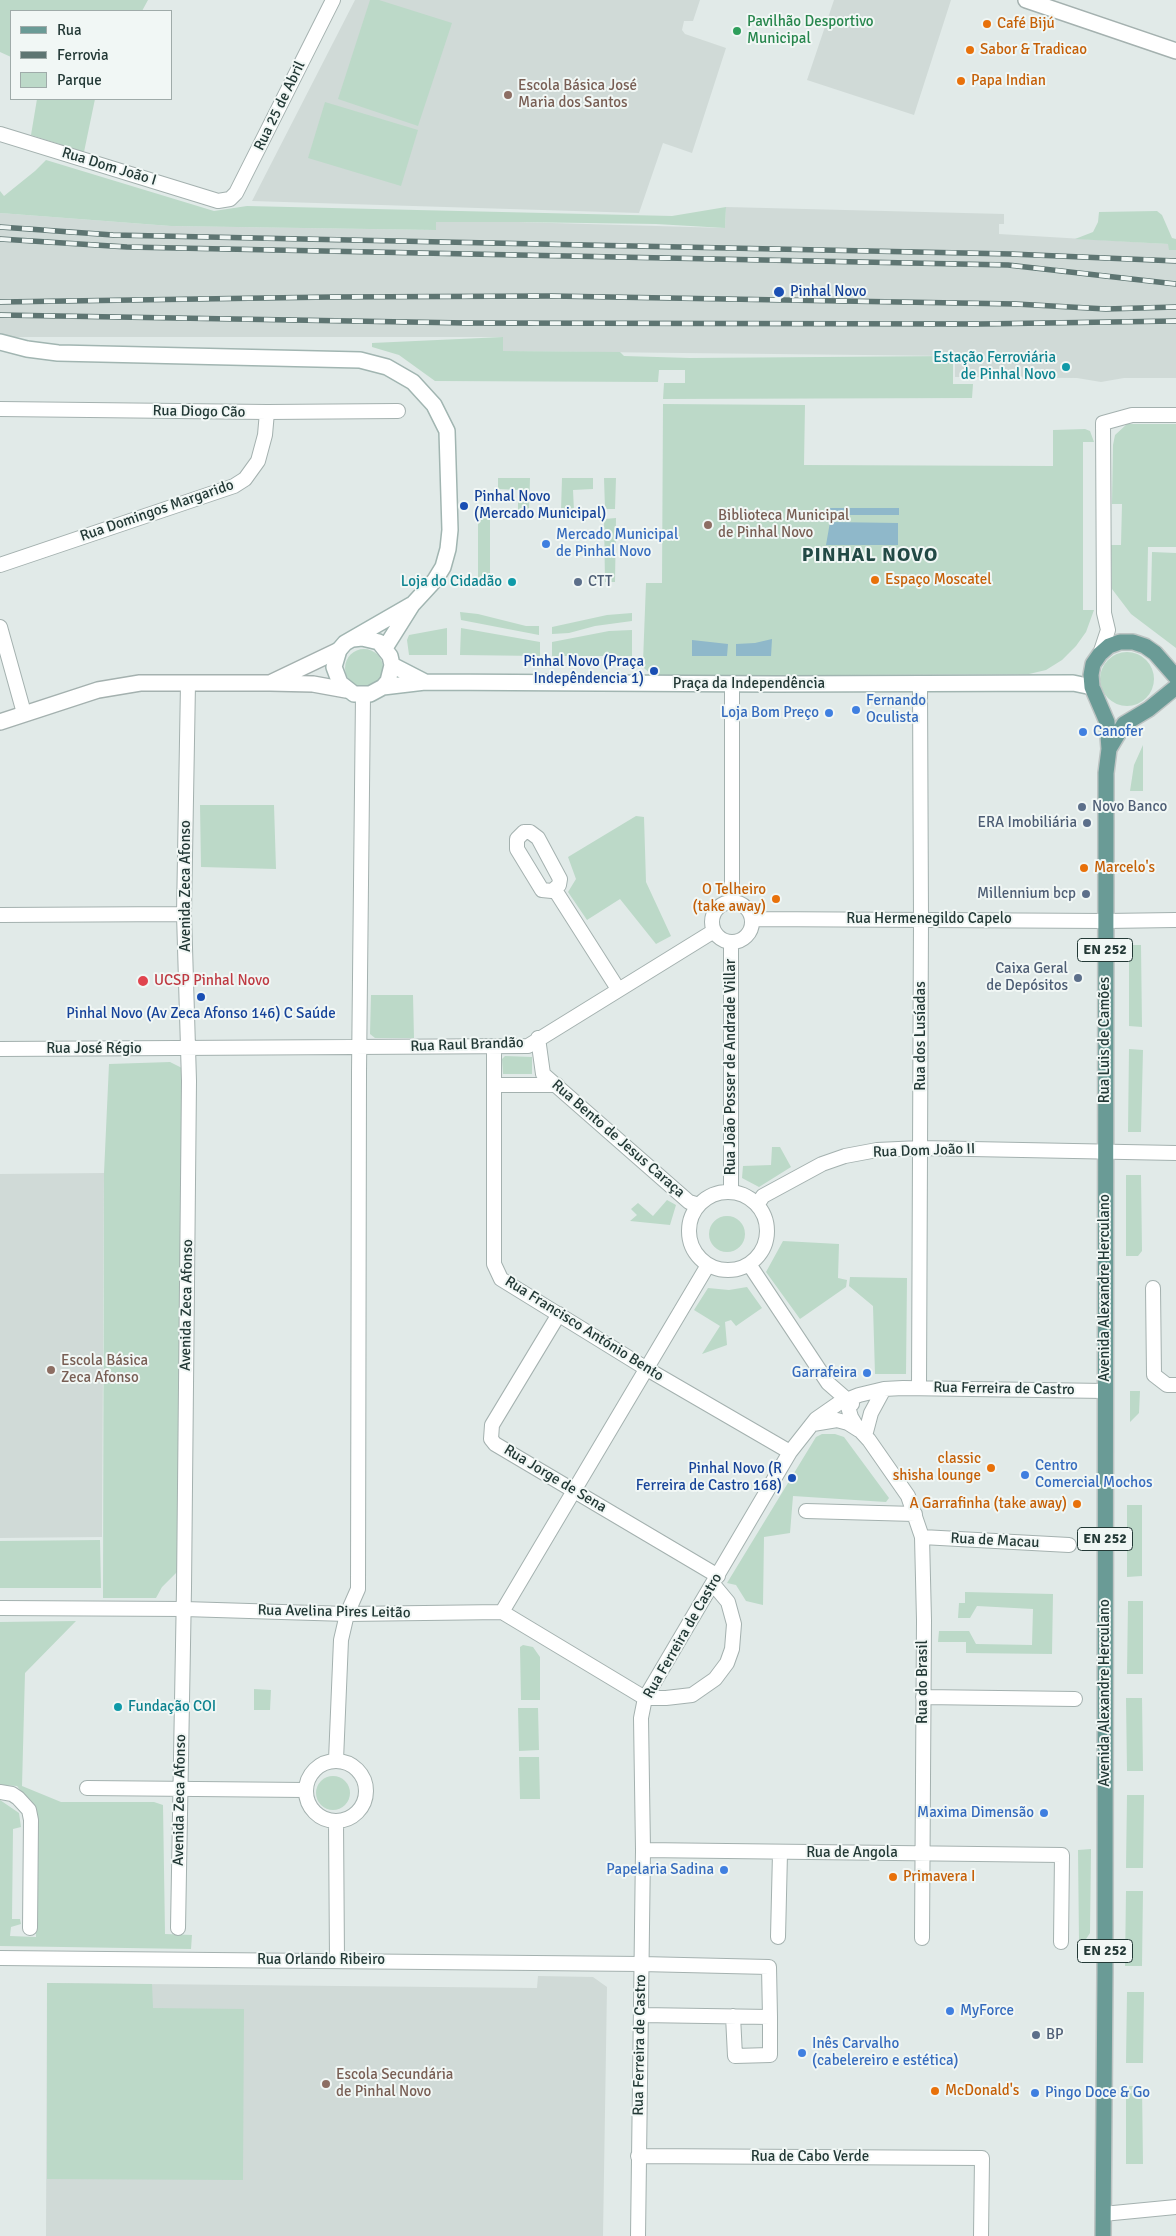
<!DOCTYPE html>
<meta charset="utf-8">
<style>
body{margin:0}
#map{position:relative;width:1176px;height:2236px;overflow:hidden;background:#e1eae8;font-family:Signika,sans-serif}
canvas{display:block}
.legend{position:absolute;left:10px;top:10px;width:162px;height:90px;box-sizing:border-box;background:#f1f7f5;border:1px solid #9faba9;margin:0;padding:6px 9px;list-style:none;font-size:15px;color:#233936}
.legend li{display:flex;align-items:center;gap:10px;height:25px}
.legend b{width:25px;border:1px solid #9faba9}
</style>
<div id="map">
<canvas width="1176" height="2236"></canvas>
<ul class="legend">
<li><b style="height:6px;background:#6a9b96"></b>Rua</li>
<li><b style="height:6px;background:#5e7572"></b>Ferrovia</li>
<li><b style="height:14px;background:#bcd9c8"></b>Parque</li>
</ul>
</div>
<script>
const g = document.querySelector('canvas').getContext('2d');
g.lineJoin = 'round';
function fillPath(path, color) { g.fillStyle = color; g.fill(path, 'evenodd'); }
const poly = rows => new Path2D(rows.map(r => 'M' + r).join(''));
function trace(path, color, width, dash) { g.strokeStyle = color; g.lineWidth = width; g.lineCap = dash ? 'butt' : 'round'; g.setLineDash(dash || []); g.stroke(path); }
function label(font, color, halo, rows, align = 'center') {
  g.font = font + ' Signika,sans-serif'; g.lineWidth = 4; g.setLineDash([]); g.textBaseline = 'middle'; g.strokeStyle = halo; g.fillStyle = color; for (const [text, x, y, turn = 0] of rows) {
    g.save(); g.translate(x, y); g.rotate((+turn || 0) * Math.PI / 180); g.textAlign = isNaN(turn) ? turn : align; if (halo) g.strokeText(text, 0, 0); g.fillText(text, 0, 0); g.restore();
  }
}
const built = poly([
 [355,0,700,0,693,21,684,21,682,30,685,34,726,48,692,153,663,143,639,213,252,201],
 [834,0,951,0,914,115,807,80],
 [726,207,1004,214,1004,224,999,224,999,234,1168,244,1176,239,1176,378,1124,378,1101,382,1077,378,955,377,955,356,503,351,502,337,0,337,0,213,171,226,435,230,436,222,518,222,725,228],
 [104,1173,102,1537,0,1538,0,1174],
 [538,1976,593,1977,607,1987,603,2236,46,2236,47,1983,537,1988]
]);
const green = poly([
 [0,0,148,0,142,11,11,11,11,57,0,52],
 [370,0,379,0,452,23,418,126,338,99],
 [37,99,95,99,84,152,31,135],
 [325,102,418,130,401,186,308,158],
 [46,160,214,211,247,206,672,216,726,207,725,228,656,224,518,222,436,222,436,230,171,226,0,213,0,191,4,196,35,171],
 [1157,211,1162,215,1172,238,1176,239,1176,250,1169,250,1168,244,1075,239,1093,232,1098,222,1099,212],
 [503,337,503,351,620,352,624,356,690,358,953,356,953,384,973,384,972,398,663,399,664,383,685,383,685,370,659,370,658,382,435,381,399,355,372,347,372,343],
 [663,404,805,405,804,465,1053,466,1053,430,1085,429,1090,431,1094,442,1083,442,1083,610,1094,610,1086,632,1076,646,1062,660,1046,670,1029,674,653,676,644,668,643,662,646,583,662,583],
 [1127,424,1176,424,1176,547,1148,547,1147,601,1151,601,1152,552,1176,553,1176,648,1131,614,1112,589,1111,545,1121,545,1122,504,1112,504,1113,445,1115,435],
 [498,478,530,478,529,510,518,510,518,490,498,489],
 [562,478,593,478,593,489,573,490,574,511,561,511],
 [604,478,616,478,615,509,605,509],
 [478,518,490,518,490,582,478,582],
 [616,518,615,582,605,582,604,519],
 [460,612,478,614,526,626,539,626,539,635,461,620],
 [632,613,632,621,595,626,569,633,552,634,552,627,607,615],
 [447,628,447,655,409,655,407,640,409,635],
 [461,628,540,642,540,656,460,655],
 [632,630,632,656,552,656,552,642,609,631],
 '345 668a19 19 0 1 1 38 0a19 19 0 1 1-38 0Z',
 '1100 679a27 27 0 1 1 54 0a27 27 0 1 1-54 0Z',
 [1143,745,1143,791,1130,791,1134,765],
 [200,805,274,805,276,869,201,867],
 [636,816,644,817,646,882,671,936,656,944,620,899,587,920,568,892,576,879,568,857],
 [1129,945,1141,945,1142,1027,1129,1026],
 [371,995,413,995,414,1038,375,1038,370,1034],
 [1129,1049,1143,1050,1141,1132,1128,1132],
 [505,1056,532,1057,532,1074,503,1074,502,1059],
 [170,1062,182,1068,177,1572,162,1587,156,1598,103,1598,104,1173,109,1064],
 [772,1147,780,1147,791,1167,759,1187,742,1178,743,1166,771,1165],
 [1126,1175,1141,1175,1142,1251,1138,1256,1126,1256],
 [667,1200,676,1205,670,1225,630,1221,637,1215,631,1209,638,1203,653,1216],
 '709 1234a18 18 0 1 1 36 0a18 18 0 1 1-36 0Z',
 [783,1241,839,1244,838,1278,847,1280,846,1287,800,1319,766,1272],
 [850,1277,907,1278,906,1374,875,1374,873,1306,849,1286],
 [747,1287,762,1308,736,1326,731,1320,725,1322,727,1345,702,1354,720,1326,694,1310,708,1288,729,1290],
 [1130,1391,1140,1391,1139,1413,1130,1422],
 [822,1434,835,1434,844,1437,889,1498,886,1502,793,1496,790,1533,764,1537,763,1605,746,1601,736,1585,727,1583,816,1437],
 [1127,1505,1142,1505,1142,1576,1127,1577],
 [100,1540,101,1588,0,1588,0,1541],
 [965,1592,1053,1594,1052,1654,966,1653,966,1642,938,1642,939,1631,969,1631,976,1644,1032,1645,1033,1609,977,1606,970,1618,958,1618,959,1603,965,1603],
 [1128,1601,1143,1601,1143,1674,1127,1674],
 [76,1621,25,1673,22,1786,61,1802,154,1802,163,1805,165,1934,192,1935,191,1949,0,1946,0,1800,19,1813,21,1827,13,1829,12,1919,20,1919,21,1924,11,1927,10,1936,36,1937,36,1816,29,1801,17,1786,0,1785,0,1622],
 [523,1645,533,1647,540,1657,540,1700,521,1700,520,1647],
 [254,1689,271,1690,270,1710,254,1710],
 [1126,1698,1142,1698,1143,1771,1127,1771],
 [518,1708,538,1708,539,1750,519,1751],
 [519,1757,539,1757,540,1799,520,1799],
 '316 1793a17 17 0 1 1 34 0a17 17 0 1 1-34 0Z',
 [1127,1795,1144,1795,1143,1868,1126,1868],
 [1091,1849,1090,1933,1086,1939,1079,1941,1078,1850],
 [1126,1891,1143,1891,1142,1966,1125,1966],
 [47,1983,152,1984,153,2008,244,2009,243,2180,47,2179],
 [1127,1992,1144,1992,1143,2063,1126,2063],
 [1126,2086,1142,2086,1143,2164,1126,2164]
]);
const water = poly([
 [830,508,899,508,899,515,830,515],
 [830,522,898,523,898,545,826,545],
 [772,639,771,656,736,656,736,644,755,643],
 [692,640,728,644,727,656,692,656]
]);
const minor = poly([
 [0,134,218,201,230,199,236,193,333,0],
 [0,409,267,412,398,411],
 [0,565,234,486,245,479,258,461,265,435,267,412],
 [0,627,24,713],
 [1100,654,1108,630,1104,613,1103,423,1132,415,1176,415],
 [732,684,732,902],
 [524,832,530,832,538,838,560,879,559,885,552,891,542,890,517,849,517,839,524,832],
 [555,890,618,989],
 '712 922a20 20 0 1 1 40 0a20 20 0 1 1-40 0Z',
 [0,915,184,914],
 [753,919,1106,921,1176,920],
 [538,1038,543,1074,689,1202,699,1205],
 [494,1047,494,1264,501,1279,647,1369,790,1452],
 [0,1049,528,1046,714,931],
 [495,1085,557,1085],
 [731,1192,731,943],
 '689 1231a39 39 0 1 1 78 0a39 39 0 1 1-78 0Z',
 [757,1205,763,1196,822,1164,845,1156,877,1150,920,1148,1176,1153],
 [749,1264,828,1383,852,1404],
 [1153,1288,1154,1375,1167,1385,1176,1385],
 [559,1314,492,1425,491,1439,495,1444,718,1576],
 [919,1387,921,919,920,684],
 [846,1400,851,1417,857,1427,869,1440,908,1496,922,1537,924,1620,922,1938],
 [813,1424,837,1420,848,1423,859,1430],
 [866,1432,871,1413,884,1389],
 [806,1511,915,1514],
 [922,1537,1069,1545],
 [0,1608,184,1609,347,1614,502,1612,645,1698],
 [502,1612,708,1265],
 [923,1697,1075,1699],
 [645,1698,666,1698,692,1695,715,1679,727,1663,732,1649,734,1624,728,1602,713,1584],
 [336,1760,341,1640,347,1614,358,1589,359,1072,363,695],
 '306 1791a30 30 0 1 1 60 0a30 30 0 1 1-60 0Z',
 [87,1788,305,1790],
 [0,1792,12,1794,18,1798,29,1810,31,1820,30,1928],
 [336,1821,337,1960],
 [643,1850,1062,1855,1061,1942],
 [178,1928,184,1588,189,1081,184,914,188,683],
 [778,1937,780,1853],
 [0,1958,641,1964,769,1967,770,2017,641,2015],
 [733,2016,735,2056,770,2055,770,2017],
 [638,2156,982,2158,981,2236],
 [1103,2214,1176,2207],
 [638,2236,643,1850,641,1718,645,1698,790,1452,816,1419,839,1403,859,1395,884,1389,903,1388,1105,1391]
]);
const tertiary = poly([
 [1026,0,1176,51],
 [272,682,339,650],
 [0,722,98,690,140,683,270,683,313,684,346,690]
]);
const secondary = poly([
 [0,342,27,349,58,353,360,360,387,367,413,382,434,405,447,431,450,530,448,549,443,567,435,580,412,605,385,648],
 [353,639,362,638,379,642,390,656,392,665,388,681,383,687,370,694,354,694,340,683,334,667,339,650,345,643,411,605],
 [392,665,425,682],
 [383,687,425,682,776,684,1073,683,1092,687]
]);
const primary = poly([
 [1109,749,1107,722,1092,687,1091,675,1093,664,1100,654,1109,646,1120,642,1133,642,1145,646,1155,653,1176,677],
 [1103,2236,1105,1972,1106,773,1109,749,1124,724,1149,709,1176,687]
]);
const rail = poly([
 [0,227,113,235,1011,254,1176,261],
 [0,239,127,247,1008,265,1176,284],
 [0,302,332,297,551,296,1016,304,1106,309,1176,307],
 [0,315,467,323,980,324,1176,321]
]);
const markers = [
 [987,24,5,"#e8710a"],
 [737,31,5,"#2e9e5b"],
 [970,50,5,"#e8710a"],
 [961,81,5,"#e8710a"],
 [508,95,5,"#8d6e63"],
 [779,292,6,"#1a4fb4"],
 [1066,367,5,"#0f9aa8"],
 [464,506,5,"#1a4fb4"],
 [708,525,5,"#8d6e63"],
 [546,544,5,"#3f7fe0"],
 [875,580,5,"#e8710a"],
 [512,582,5,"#0f9aa8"],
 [578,582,5,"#5c6f8a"],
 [654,671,5,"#1a4fb4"],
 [856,710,5,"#3f7fe0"],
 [829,713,5,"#3f7fe0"],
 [1083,732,5,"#3f7fe0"],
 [1082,807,5,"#5c6f8a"],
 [1087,823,5,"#5c6f8a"],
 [1084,868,5,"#e8710a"],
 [1086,894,5,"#5c6f8a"],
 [776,899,5,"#e8710a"],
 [1078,978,5,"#5c6f8a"],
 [143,981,6,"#e0444e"],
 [201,997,5,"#1a4fb4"],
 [51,1370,5,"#8d6e63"],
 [867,1373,5,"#3f7fe0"],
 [991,1468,5,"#e8710a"],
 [1025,1475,5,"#3f7fe0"],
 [792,1478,5,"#1a4fb4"],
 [1077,1504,5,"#e8710a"],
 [118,1707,5,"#0f9aa8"],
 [1044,1813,5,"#3f7fe0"],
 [724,1870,5,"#3f7fe0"],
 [893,1877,5,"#e8710a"],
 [950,2011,5,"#3f7fe0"],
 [1036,2035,5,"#5c6f8a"],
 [802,2053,5,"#3f7fe0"],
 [326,2084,5,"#8d6e63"],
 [935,2091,5,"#e8710a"],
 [1035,2093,5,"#3f7fe0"]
];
const shields = [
 [1105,950,55],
 [1105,1539,55],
 [1105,1951,55]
];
const shieldNames = [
 ["EN 252",1105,950],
 ["EN 252",1105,1539],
 ["EN 252",1105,1951]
];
const leisureNames = [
 ["Pavilhão Desportivo",747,22],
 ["Municipal",747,39]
];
const foodNames = [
 ["Café Bijú",997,24],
 ["Sabor & Tradicao",980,50],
 ["Papa Indian",971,81],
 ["Espaço Moscatel",885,580],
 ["Marcelo's",1094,868],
 ["O Telheiro",766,890,"right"],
 ["(take away)",766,907,"right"],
 ["classic",981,1459,"right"],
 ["shisha lounge",981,1476,"right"],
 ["A Garrafinha (take away)",1067,1504,"right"],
 ["Primavera I",903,1877],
 ["McDonald's",945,2091]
];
const educationNames = [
 ["Escola Básica José",518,86],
 ["Maria dos Santos",518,103],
 ["Biblioteca Municipal",718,516],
 ["de Pinhal Novo",718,533],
 ["Escola Básica",61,1361],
 ["Zeca Afonso",61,1378],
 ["Escola Secundária",336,2075],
 ["de Pinhal Novo",336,2092]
];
const streetNames = [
 ["Rua 25 de Abril",280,106,-64],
 ["Rua Dom João I",109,167,17],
 ["Rua Diogo Cão",199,412,1],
 ["Rua Domingos Margarido",157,511,-19],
 ["Praça da Independência",749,684],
 ["Avenida Zeca Afonso",186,886,-90],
 ["Rua Hermenegildo Capelo",929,919],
 ["Rua dos Lusíadas",921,1036,-90],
 ["Rua Luis de Camões",1105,1040,-90],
 ["Rua Raul Brandão",467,1045,-2],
 ["Rua José Régio",94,1049],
 ["Rua João Posser de Andrade Villar",731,1067,-90],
 ["Rua Bento de Jesus Caraça",618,1139,41],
 ["Rua Dom João II",924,1151,-2],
 ["Avenida Alexandre Herculano",1105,1288,-90],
 ["Avenida Zeca Afonso",187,1305,-89],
 ["Rua Francisco António Bento",584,1329,32],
 ["Rua Ferreira de Castro",1004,1389,1],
 ["Rua Jorge de Sena",555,1479,31],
 ["Rua de Macau",995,1541,3],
 ["Rua Avelina Pires Leitão",334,1612,1],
 ["Rua Ferreira de Castro",683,1636,-60],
 ["Rua do Brasil",923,1682,-90],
 ["Avenida Alexandre Herculano",1105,1693,-90],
 ["Avenida Zeca Afonso",180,1800,-89],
 ["Rua de Angola",852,1853],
 ["Rua Orlando Ribeiro",321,1960],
 ["Rua Ferreira de Castro",640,2045,-89],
 ["Rua de Cabo Verde",810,2157]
];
const transitNames = [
 ["Pinhal Novo",790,292],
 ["Pinhal Novo",474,497],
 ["(Mercado Municipal)",474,514],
 ["Pinhal Novo (Praça",644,662,"right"],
 ["Indepêndencia 1)",644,679,"right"],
 ["Pinhal Novo (Av Zeca Afonso 146) C Saúde",201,1014,"center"],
 ["Pinhal Novo (R",782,1469,"right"],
 ["Ferreira de Castro 168)",782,1486,"right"]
];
const cultureNames = [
 ["Estação Ferroviária",1056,358],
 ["de Pinhal Novo",1056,375],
 ["Loja do Cidadão",502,582],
 ["Fundação COI",128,1707,"left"]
];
const shopNames = [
 ["Mercado Municipal",556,535],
 ["de Pinhal Novo",556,552],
 ["Fernando",866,701],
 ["Oculista",866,718],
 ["Loja Bom Preço",819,713,"right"],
 ["Canofer",1093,732],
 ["Garrafeira",857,1373,"right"],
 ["Centro",1035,1466],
 ["Comercial Mochos",1035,1483],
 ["Maxima Dimensão",1034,1813,"right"],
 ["Papelaria Sadina",714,1870,"right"],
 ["MyForce",960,2011],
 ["Inês Carvalho",812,2044],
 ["(cabelereiro e estética)",812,2061],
 ["Pingo Doce & Go",1045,2093]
];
const serviceNames = [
 ["CTT",588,582],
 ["Novo Banco",1092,807],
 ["ERA Imobiliária",1077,823,"right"],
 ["Millennium bcp",1076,894,"right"],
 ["Caixa Geral",1068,969,"right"],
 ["de Depósitos",1068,986,"right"],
 ["BP",1046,2035]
];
const healthNames = [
 ["UCSP Pinhal Novo",154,981]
];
const districtNames = [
 ["PINHAL NOVO",870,556]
];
fillPath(built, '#d0dad7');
fillPath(green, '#bcd9c8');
fillPath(water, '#8fb8ca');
trace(minor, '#a4b1af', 16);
trace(tertiary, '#a4b1af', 18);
trace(secondary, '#a1b5b1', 18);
trace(primary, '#bdc4c3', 18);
trace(minor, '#fff', 14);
trace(tertiary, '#fff', 15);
trace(secondary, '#fff', 15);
trace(primary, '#6a9b96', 15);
trace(rail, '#5e7572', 5.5);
trace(rail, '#f1f7f5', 4, [11]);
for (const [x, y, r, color] of markers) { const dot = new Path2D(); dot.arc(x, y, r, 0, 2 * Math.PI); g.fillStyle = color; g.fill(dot); trace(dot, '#f1f7f5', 2); }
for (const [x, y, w] of shields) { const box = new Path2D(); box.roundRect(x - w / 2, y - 11.5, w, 23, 4); g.fillStyle = '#f1f7f5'; g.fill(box); trace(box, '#233936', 1); }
label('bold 14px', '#233936', null, shieldNames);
label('15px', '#27864d', '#f1f7f5', leisureNames, 'left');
label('15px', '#c56008', '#f1f7f5', foodNames, 'left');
label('15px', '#785e54', '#f1f7f5', educationNames, 'left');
label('15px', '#233936', '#f1f7f5', streetNames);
label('15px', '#164399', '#f1f7f5', transitNames, 'left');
label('15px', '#0d838f', '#f1f7f5', cultureNames, 'right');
label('15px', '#366cbe', '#f1f7f5', shopNames, 'left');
label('15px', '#4e5e75', '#f1f7f5', serviceNames, 'left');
label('15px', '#be3a42', '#f1f7f5', healthNames, 'left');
g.letterSpacing = '1px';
label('bold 20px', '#224945', '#f1f7f5', districtNames);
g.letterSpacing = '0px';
</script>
